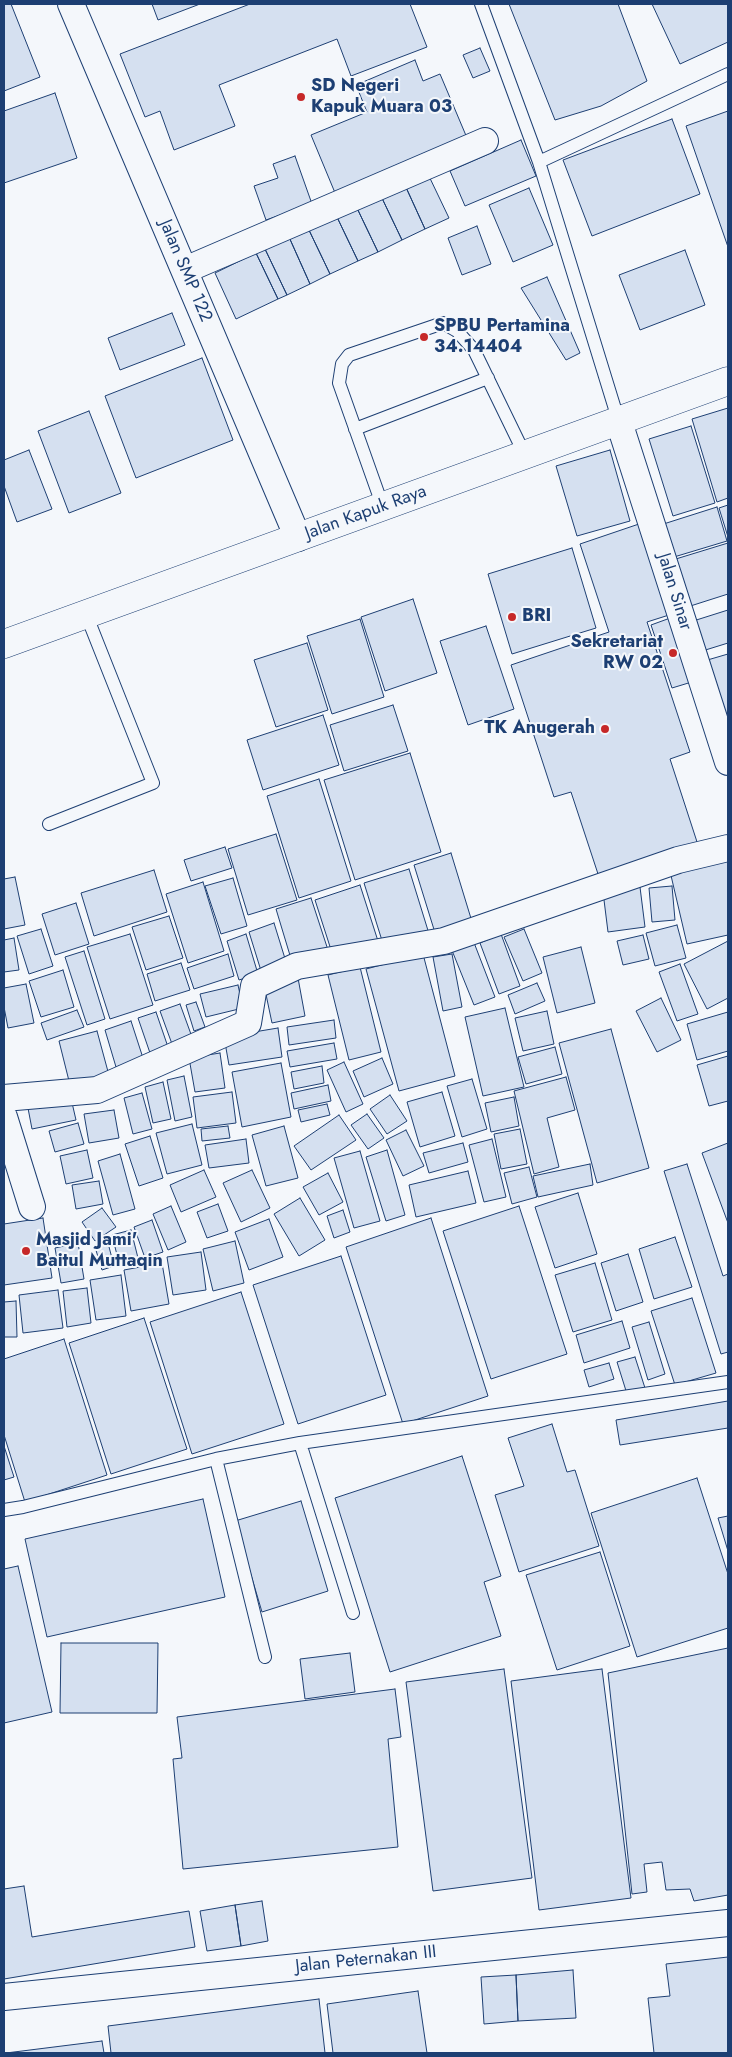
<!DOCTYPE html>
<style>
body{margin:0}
#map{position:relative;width:732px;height:2057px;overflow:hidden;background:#f4f7fb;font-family:Jost,sans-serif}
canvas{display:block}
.frame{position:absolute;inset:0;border:5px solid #1d3f73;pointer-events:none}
</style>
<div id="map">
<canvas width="732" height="2057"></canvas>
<div class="frame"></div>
</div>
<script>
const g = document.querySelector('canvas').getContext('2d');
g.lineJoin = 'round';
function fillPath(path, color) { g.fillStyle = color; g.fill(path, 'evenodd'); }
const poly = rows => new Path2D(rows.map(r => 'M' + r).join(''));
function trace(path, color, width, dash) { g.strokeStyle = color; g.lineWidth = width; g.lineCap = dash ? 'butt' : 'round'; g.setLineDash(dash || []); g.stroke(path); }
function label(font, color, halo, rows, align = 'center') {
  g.font = font + ' Jost,sans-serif'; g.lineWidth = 4; g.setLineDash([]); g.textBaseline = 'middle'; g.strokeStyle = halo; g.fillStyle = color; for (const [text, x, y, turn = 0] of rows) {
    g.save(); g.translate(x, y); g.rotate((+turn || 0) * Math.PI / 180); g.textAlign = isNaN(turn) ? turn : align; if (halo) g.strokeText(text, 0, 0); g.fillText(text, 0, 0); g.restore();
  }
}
const building = poly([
 [4,4,11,4,40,77,4,91,4,4],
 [152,4,200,4,158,20,152,4],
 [250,4,410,4,427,47,351,76,337,39,219,85,235,126,174,150,160,111,145,117,120,54,250,4],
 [509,4,618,4,647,81,601,106,555,120,509,4],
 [652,4,728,4,728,42,680,64,652,4],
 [480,48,490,71,473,78,463,55,480,48],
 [415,60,423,81,440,74,470,145,338,200,311,135,367,112,356,85,415,60],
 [55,93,77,158,4,183,4,111,55,93],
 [728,111,728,247,686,126,728,111],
 [672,119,700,194,592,236,563,160,672,119],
 [521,140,536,176,465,206,450,171,521,140],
 [295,156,312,204,266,220,254,186,278,178,273,164,295,156],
 [427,172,449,218,425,229,404,183,427,172],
 [404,183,425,229,402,240,380,194,404,183],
 [529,188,553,245,513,262,489,205,529,188],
 [380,194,402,240,378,252,356,206,380,194],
 [356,206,378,252,358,261,336,215,356,206],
 [336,215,358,261,330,274,308,228,336,215],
 [477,226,491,264,462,275,448,238,477,226],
 [308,228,330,274,310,284,289,237,308,228],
 [289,237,310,284,287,295,265,249,289,237],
 [265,249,287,295,278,299,256,253,265,249],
 [685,250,705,305,640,330,619,275,685,250],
 [256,253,278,299,236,319,215,273,256,253],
 [547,277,580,353,566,360,521,288,547,277],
 [172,313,185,345,120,370,108,338,172,313],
 [202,358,233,440,136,478,105,396,202,358],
 [728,408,728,498,717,502,692,419,728,408],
 [89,411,121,493,69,513,38,431,89,411],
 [691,426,715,503,673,516,649,439,691,426],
 [29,450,52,509,17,522,4,486,4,460,29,450],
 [610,450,630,521,577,536,556,466,610,450],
 [728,505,728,537,719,508,728,505],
 [717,507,727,541,664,560,654,527,717,507],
 [639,524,669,615,647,622,690,752,670,759,699,848,600,880,571,792,554,797,511,665,609,632,580,544,639,524],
 [728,543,728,594,681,609,666,562,728,543],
 [572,548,596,628,512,654,488,574,572,548],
 [413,599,437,673,385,691,361,617,413,599],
 [728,610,728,643,699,652,690,622,728,610],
 [673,617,695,681,672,688,651,625,673,617],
 [360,619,384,697,332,714,307,636,360,619],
 [486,626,514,709,468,725,440,641,486,626],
 [307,643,328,710,276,727,254,660,307,643],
 [728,654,728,741,704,661,728,654],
 [393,705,408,751,344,771,330,725,393,705],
 [323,715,339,765,263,790,247,740,323,715],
 [410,753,441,852,355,880,324,780,410,753],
 [319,779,351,881,299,898,267,796,319,779],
 [276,834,297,900,248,915,228,849,276,834],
 [225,847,232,868,191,881,184,860,225,847],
 [451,853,473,925,436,936,414,865,451,853],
 [728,853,728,935,687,944,669,867,728,853],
 [409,869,430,937,384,947,364,883,409,869],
 [154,870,167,912,94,936,81,893,154,870],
 [15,877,25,925,4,929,4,879,15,877],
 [233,878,247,926,221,934,205,886,233,878],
 [203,882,224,951,188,963,166,894,203,882],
 [360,885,378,941,333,956,315,900,360,885],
 [672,886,675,920,652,922,649,888,672,886],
 [640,887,645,927,608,932,603,892,640,887],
 [311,898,328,950,292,962,276,909,311,898],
 [76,903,89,944,55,955,42,914,76,903],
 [169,916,183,958,146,970,132,927,169,916],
 [274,923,287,965,262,974,249,932,274,923],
 [677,925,686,958,655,966,646,933,677,925],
 [41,929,53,966,29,974,17,936,41,929],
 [524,929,542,973,523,981,504,937,524,929],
 [130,934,153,1005,110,1019,87,947,130,934],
 [246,934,258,974,239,980,227,941,246,934],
 [501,934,520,986,499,994,480,943,501,934],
 [643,935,649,959,623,965,617,941,643,935],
 [14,938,19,970,4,972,4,940,14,938],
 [473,940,495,997,474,1005,451,948,473,940],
 [728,941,728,998,707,1009,684,964,728,941],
 [581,947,595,1003,557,1013,543,957,581,947],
 [84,951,105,1019,87,1025,65,957,84,951],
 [228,954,234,976,194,989,187,968,228,954],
 [423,954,455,1076,399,1091,366,969,423,954],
 [452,954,462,1007,443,1011,433,957,452,954],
 [181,963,190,990,155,1001,147,974,181,963],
 [680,964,698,1014,677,1021,659,972,680,964],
 [360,967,381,1052,349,1060,328,975,360,967],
 [63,970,74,1007,41,1017,29,981,63,970],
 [298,978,305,1016,272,1023,264,985,298,978],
 [537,983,545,1001,515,1014,508,995,537,983],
 [26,984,34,1023,8,1028,4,1007,4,988,26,984],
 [238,985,243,1008,206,1017,200,994,238,985],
 [661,998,681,1040,657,1052,636,1011,661,998],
 [196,1002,205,1027,194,1031,186,1005,196,1002],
 [180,1004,192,1037,172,1044,160,1011,180,1004],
 [505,1008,524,1087,483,1096,465,1017,505,1008],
 [77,1010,84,1027,47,1040,41,1023,77,1010],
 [547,1011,554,1044,523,1051,515,1018,547,1011],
 [156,1012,168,1047,150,1053,138,1018,156,1012],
 [728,1012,728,1051,697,1060,687,1024,728,1012],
 [334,1020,336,1038,289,1045,287,1027,334,1020],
 [131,1021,143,1058,116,1067,105,1030,131,1021],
 [278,1028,282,1057,229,1065,224,1037,278,1028],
 [611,1029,649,1168,597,1183,559,1043,611,1029],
 [97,1031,110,1079,71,1089,59,1041,97,1031],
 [334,1043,337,1059,290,1067,287,1051,334,1043],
 [555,1047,562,1074,526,1084,518,1057,555,1047],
 [220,1053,225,1088,195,1092,189,1058,220,1053],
 [728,1056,728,1101,709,1106,697,1065,728,1056],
 [382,1058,393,1084,364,1097,353,1071,382,1058],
 [344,1062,363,1104,346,1112,327,1070,344,1062],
 [281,1063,291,1117,242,1127,232,1072,281,1063],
 [322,1066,324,1083,294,1089,291,1072,322,1066],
 [184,1076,192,1117,175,1121,167,1080,184,1076],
 [566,1077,575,1110,547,1118,559,1167,534,1174,514,1091,566,1077],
 [472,1079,487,1129,462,1137,447,1086,472,1079],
 [163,1082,171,1119,153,1123,145,1087,163,1082],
 [328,1085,331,1101,294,1109,291,1093,328,1085],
 [232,1092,236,1123,197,1128,193,1097,232,1092],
 [442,1092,455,1136,420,1147,407,1102,442,1092],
 [142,1093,152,1129,133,1134,124,1098,142,1093],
 [70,1094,76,1120,32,1129,27,1103,70,1094],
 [390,1095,407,1121,387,1134,370,1109,390,1095],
 [514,1097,519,1126,491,1132,485,1103,514,1097],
 [327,1104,330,1115,301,1122,298,1110,327,1104],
 [114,1110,119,1138,89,1143,84,1114,114,1110],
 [367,1114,384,1138,368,1149,351,1125,367,1114],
 [339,1115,356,1140,311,1170,294,1146,339,1115],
 [78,1123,84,1144,55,1152,49,1131,78,1123],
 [192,1124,202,1165,167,1174,156,1133,192,1124],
 [228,1126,230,1138,202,1141,201,1129,228,1126],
 [284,1126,298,1178,266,1186,252,1135,284,1126],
 [520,1129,527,1164,501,1169,494,1134,520,1129],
 [406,1130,424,1166,403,1176,386,1140,406,1130],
 [150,1136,163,1178,139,1186,125,1144,150,1136],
 [246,1139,249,1163,209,1168,205,1145,246,1139],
 [492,1139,506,1197,484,1202,469,1145,492,1139],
 [463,1143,468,1162,429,1173,423,1153,463,1143],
 [728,1143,728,1223,702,1153,728,1143],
 [87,1150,93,1178,66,1184,60,1156,87,1150],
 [387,1150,405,1215,386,1221,366,1157,387,1150],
 [360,1151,380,1221,354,1228,334,1158,360,1151],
 [120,1154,135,1209,113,1215,98,1161,120,1154],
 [590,1164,593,1185,538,1197,533,1176,590,1164],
 [687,1164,723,1276,728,1274,728,1352,721,1354,664,1171,687,1164],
 [529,1167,537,1197,512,1204,504,1173,529,1167],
 [204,1170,216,1197,181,1212,170,1185,204,1170],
 [252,1170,270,1208,241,1222,223,1183,252,1170],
 [468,1171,476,1203,416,1217,409,1185,468,1171],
 [328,1173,343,1202,319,1215,303,1187,328,1173],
 [99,1181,103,1204,76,1209,72,1185,99,1181],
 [578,1193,597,1254,555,1268,535,1207,578,1193],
 [300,1198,325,1240,299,1256,274,1214,300,1198],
 [218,1204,228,1231,207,1238,197,1212,218,1204],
 [171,1206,186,1242,168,1250,153,1214,171,1206],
 [519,1206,567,1354,491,1379,443,1231,519,1206],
 [102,1208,116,1227,95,1241,82,1222,102,1208],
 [343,1210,350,1232,334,1238,327,1216,343,1210],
 [43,1218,52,1278,4,1285,4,1224,43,1218],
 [431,1218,488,1396,403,1424,346,1247,431,1218],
 [269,1219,283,1257,249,1270,235,1232,269,1219],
 [152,1220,163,1252,145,1258,134,1227,152,1220],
 [131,1230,138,1258,119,1263,112,1235,131,1230],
 [675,1237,692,1287,654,1299,639,1249,675,1237],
 [235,1241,244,1283,213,1291,203,1249,235,1241],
 [78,1243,84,1279,61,1283,55,1248,78,1243],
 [108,1243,114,1266,102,1270,95,1247,108,1243],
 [201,1252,206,1290,173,1295,167,1257,201,1252],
 [628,1254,643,1302,616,1311,601,1263,628,1254],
 [341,1256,386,1395,298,1424,253,1285,341,1256],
 [162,1263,169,1304,131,1311,124,1270,162,1263],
 [595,1263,612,1320,573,1332,555,1275,595,1263],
 [121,1275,126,1316,96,1320,90,1280,121,1275],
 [87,1288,91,1323,67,1327,63,1291,87,1288],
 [58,1290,63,1328,23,1333,19,1295,58,1290],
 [241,1292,284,1424,192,1454,150,1322,241,1292],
 [692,1298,716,1373,675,1385,651,1311,692,1298],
 [16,1301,17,1337,4,1337,4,1302,16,1301],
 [144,1318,187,1449,111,1474,69,1343,144,1318],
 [622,1321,630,1348,584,1363,576,1335,622,1321],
 [649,1322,665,1374,648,1380,632,1327,649,1322],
 [64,1339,107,1475,25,1502,4,1435,4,1359,64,1339],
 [635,1357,645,1388,627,1394,617,1362,635,1357],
 [609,1363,614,1379,589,1387,584,1370,609,1363],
 [728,1401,728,1428,620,1445,616,1420,728,1401],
 [552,1424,567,1472,575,1470,599,1546,519,1572,495,1495,524,1486,508,1438,552,1424],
 [4,1446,14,1477,4,1480,4,1446],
 [462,1456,501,1576,484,1582,501,1636,390,1672,335,1498,462,1456],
 [697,1478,728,1574,728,1628,637,1657,591,1513,697,1478],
 [203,1499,225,1597,47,1637,25,1539,203,1499],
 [301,1501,328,1591,262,1612,235,1521,301,1501],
 [728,1516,728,1551,718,1518,728,1516],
 [600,1552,630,1646,557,1670,526,1575,600,1552],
 [18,1566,52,1712,4,1723,4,1569,18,1566],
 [61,1643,158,1643,157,1713,60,1713,61,1643],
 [728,1648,728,1895,694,1901,690,1889,666,1890,662,1862,644,1864,647,1892,632,1894,608,1673,728,1648],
 [350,1653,355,1692,305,1699,300,1659,350,1653],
 [504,1669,532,1878,433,1891,406,1682,504,1669],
 [602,1669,631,1898,539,1910,511,1681,602,1669],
 [395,1689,401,1737,388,1739,398,1847,183,1869,173,1759,182,1758,177,1717,395,1689],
 [24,1886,32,1937,189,1911,195,1947,4,1979,4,1889,24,1886],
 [262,1901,268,1941,241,1946,235,1905,262,1901],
 [235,1905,241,1946,207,1951,200,1911,235,1905],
 [728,1957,728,2053,654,2053,648,1998,670,1996,666,1964,728,1957],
 [573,1970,576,2018,518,2021,516,1975,573,1970],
 [516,1975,518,2021,484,2024,481,1977,516,1975],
 [418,1991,427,2053,333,2053,327,2004,418,1991],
 [319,1999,325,2053,111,2053,108,2026,319,1999],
 [102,2041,104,2053,6,2053,102,2041]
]);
const service = poly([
 [481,4,539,162,619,422],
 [539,162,728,74],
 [355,429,488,378],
 [383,507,339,383,342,364,349,355,443,323,457,331,474,350,525,455],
 [49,824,153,783,86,614],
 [300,1443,353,1613],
 [216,1459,265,1657],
 [4,1510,23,1507,216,1459,300,1443,728,1382]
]);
const minor = poly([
 [71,4,298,538],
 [185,270,485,141],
 [619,422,728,762],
 [4,1098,97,1090,248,1023,254,986,297,966,444,941,678,860,728,848],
 [4,1117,32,1207],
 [4,1997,728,1923]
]);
const secondary = poly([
 [4,644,728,381]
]);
const markers = [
 [301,97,5,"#c62828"],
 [424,337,5,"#c62828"],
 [512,617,5,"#c62828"],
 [673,653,5,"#c62828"],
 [605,729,5,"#c62828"],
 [26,1251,5,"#c62828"]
];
const poiNames = [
 ["SD Negeri",311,87],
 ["Kapuk Muara 03",311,108],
 ["SPBU Pertamina",434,327],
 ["34.14404",434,348],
 ["BRI",522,617],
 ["Sekretariat",663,643,"right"],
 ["RW 02",663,664,"right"],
 ["TK Anugerah",595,729,"right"],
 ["Masjid Jami'",36,1241],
 ["Baitul Muttaqin",36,1262]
];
const streetNames = [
 ["Jalan SMP 122",185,271,67],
 ["Jalan Kapuk Raya",366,513,-20],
 ["Jalan Sinar",674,592,73],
 ["Jalan Peternakan III",366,1960,-6]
];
fillPath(building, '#d5e0f0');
trace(building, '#1d3f73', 1);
trace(service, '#1d3f73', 14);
trace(minor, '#1d3f73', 28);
trace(secondary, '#1d3f73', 29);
trace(service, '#f4f7fb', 12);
trace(minor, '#f4f7fb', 26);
trace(secondary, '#f4f7fb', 28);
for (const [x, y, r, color] of markers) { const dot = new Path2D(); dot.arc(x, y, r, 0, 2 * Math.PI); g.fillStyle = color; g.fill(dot); trace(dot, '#f4f7fb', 2); }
label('bold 18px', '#1d3f73', '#f4f7fb', poiNames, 'left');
label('18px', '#1d3f73', '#f4f7fb', streetNames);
</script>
